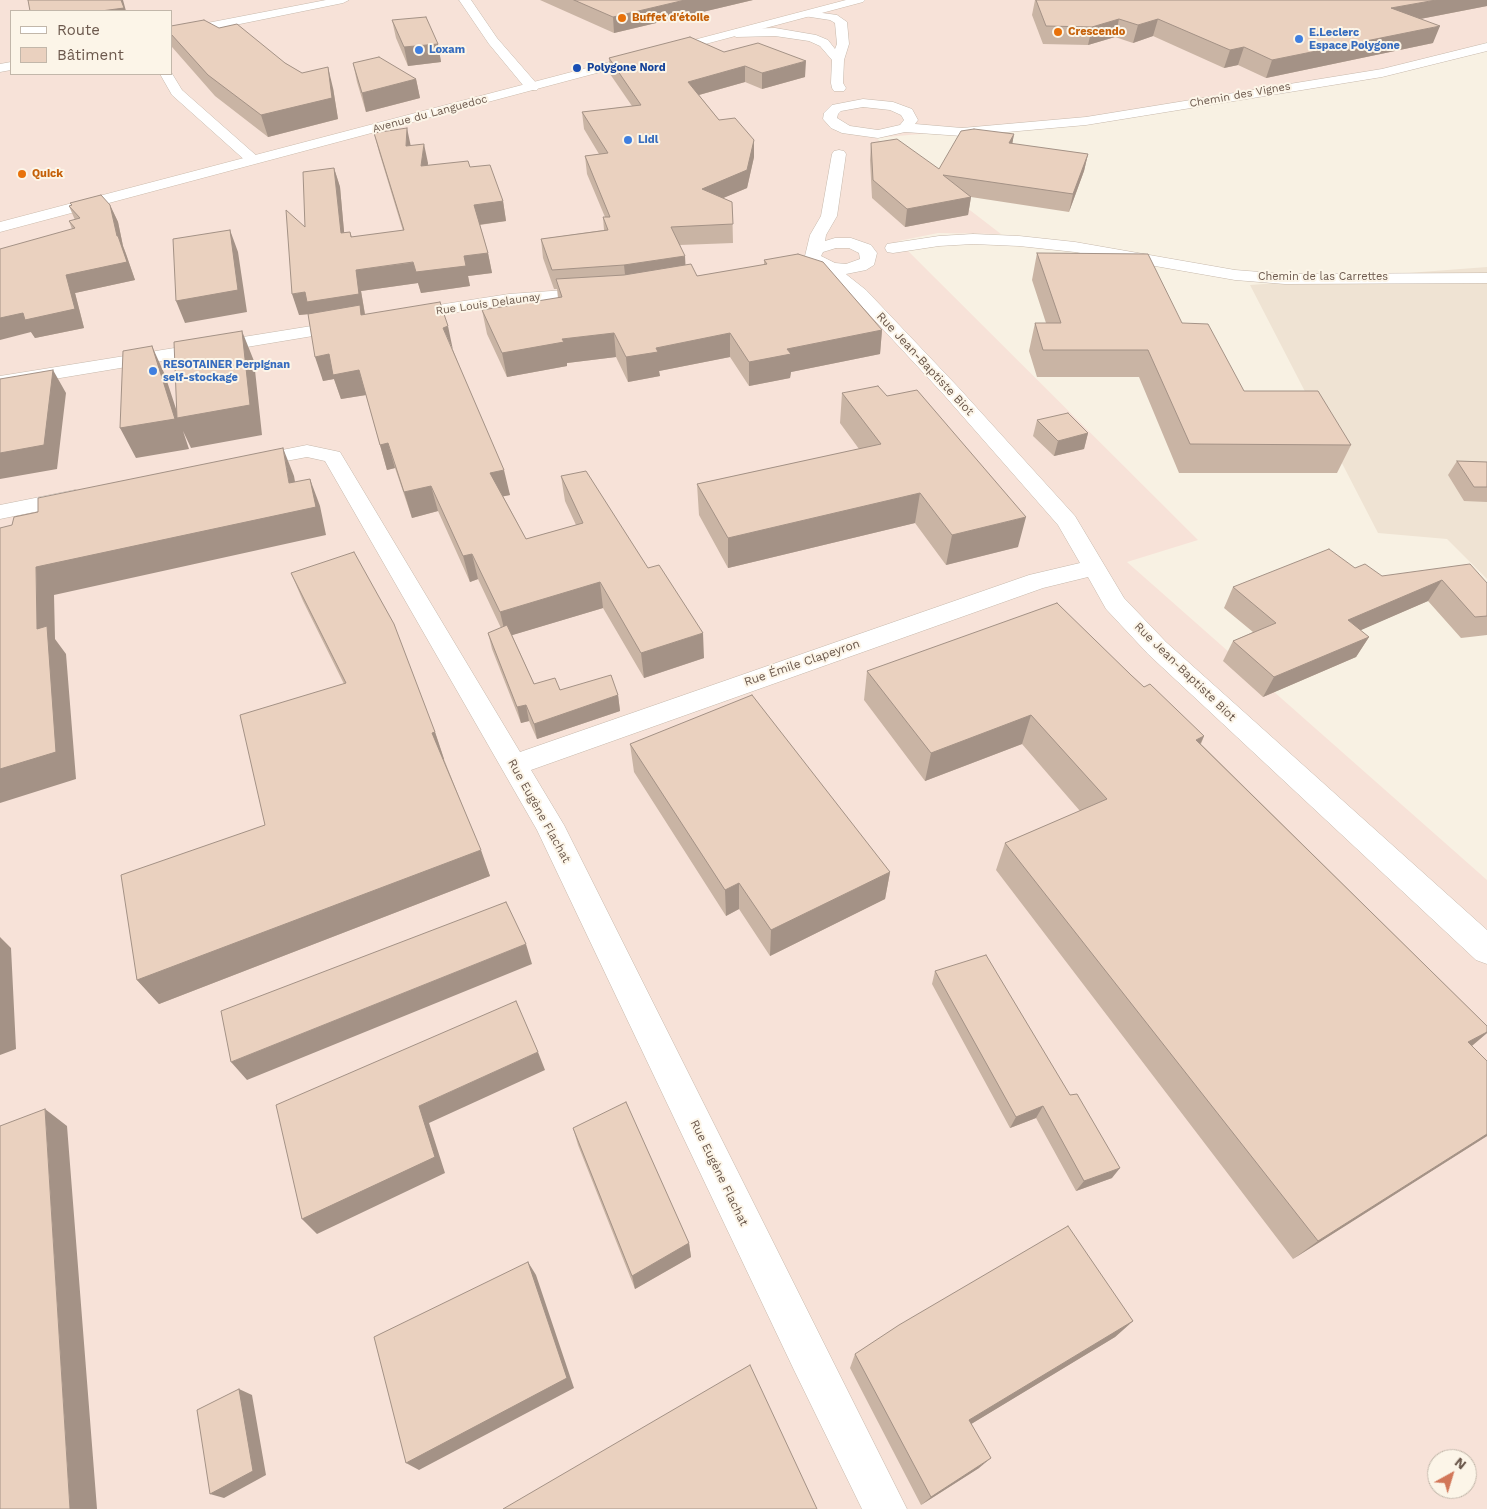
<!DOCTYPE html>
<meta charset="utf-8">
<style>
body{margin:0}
#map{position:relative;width:1487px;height:1509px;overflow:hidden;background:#f8f1e3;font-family:"Work Sans",sans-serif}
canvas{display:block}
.legend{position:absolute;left:10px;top:10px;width:162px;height:65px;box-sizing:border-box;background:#fcf5e8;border:1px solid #c2b7aa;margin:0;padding:6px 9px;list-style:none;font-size:15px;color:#6c594d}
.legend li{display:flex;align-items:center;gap:10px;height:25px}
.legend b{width:25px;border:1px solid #c2b7aa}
.north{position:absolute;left:1427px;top:1449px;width:50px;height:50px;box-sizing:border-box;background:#fcf5e8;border:1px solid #c2b7aa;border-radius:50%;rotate:39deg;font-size:14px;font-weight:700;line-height:20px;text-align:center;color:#6c594d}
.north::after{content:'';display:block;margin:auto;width:18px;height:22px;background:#d27759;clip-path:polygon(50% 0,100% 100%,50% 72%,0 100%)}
</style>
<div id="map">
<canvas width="1487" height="1509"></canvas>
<ul class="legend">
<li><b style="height:6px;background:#fff"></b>Route</li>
<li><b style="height:14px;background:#ead1bf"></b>Bâtiment</li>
</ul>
<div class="north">N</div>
</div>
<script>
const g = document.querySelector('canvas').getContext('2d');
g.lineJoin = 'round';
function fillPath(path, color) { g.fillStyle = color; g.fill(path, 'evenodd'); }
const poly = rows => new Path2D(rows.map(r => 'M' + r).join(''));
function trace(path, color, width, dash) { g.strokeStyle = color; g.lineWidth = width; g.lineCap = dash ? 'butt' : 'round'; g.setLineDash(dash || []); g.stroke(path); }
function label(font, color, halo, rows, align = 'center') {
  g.font = font + ' "Work Sans",sans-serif'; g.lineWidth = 4; g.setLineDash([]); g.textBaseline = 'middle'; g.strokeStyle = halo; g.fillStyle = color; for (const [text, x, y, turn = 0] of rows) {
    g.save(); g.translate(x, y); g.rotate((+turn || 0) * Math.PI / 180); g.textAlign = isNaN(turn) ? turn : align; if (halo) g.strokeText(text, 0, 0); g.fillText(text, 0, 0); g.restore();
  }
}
const residential = poly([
 [1487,267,1487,579,1447,539,1378,533,1250,285]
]);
const commercial = poly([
 [0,0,1487,0,1487,42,1462,52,1356,76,1095,118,876,138,1001,234,938,233,898,241,1198,540,1127,562,1487,880,1487,1509,0,1509],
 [11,11,171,11,171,74,11,74],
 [1437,1459,1467,1459,1467,1489,1437,1489]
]);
const street = poly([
 [326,0,349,0,343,3,171,38,171,30,326,0],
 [459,0,471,0,497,38,537,84,539,87,537,90,527,90,489,44,459,0],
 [808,11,837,15,847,22,849,44,844,60,843,83,846,88,844,91,834,91,832,88,831,83,832,60,820,46,809,41,775,36,736,37,730,33,736,29,775,28,816,35,828,40,835,49,837,44,835,23,830,20,804,16,802,14,808,11],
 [1487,43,1487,51,1382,77,1086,125,962,136,905,132,878,138,842,133,831,128,823,119,824,113,832,105,863,99,893,102,912,109,918,120,915,124,962,128,1086,117,1382,69,1487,43],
 [863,107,890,110,901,115,904,120,900,125,878,130,850,126,837,118,838,114,841,111,863,107],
 [11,62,11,70,0,72,0,64,11,62],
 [171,72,182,90,258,157,260,160,258,163,248,163,172,95,160,74,171,72],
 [839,150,844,151,846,154,837,216,826,235,825,241,835,238,851,238,871,245,877,253,874,265,866,270,846,274,847,275,866,290,958,387,1075,516,1124,598,1166,642,1487,930,1487,964,1476,960,1148,654,1106,609,1088,577,1043,588,531,770,564,825,907,1509,862,1509,794,1370,537,830,325,461,307,457,249,468,242,466,238,462,242,458,307,445,340,452,520,752,1029,575,1080,563,1058,525,944,395,854,298,835,283,826,272,810,264,805,256,810,235,821,216,832,154,834,151,839,150],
 [836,248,849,248,859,253,860,259,846,264,835,263,821,256,823,252,836,248],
 [973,234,1019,236,1075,242,1235,270,1285,274,1487,273,1487,283,1285,284,1235,280,1075,252,1019,246,973,244,939,246,893,253,887,252,885,248,887,244,893,243,939,236,973,234],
 [594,288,600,289,603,293,600,297,509,304,406,320,400,319,397,315,400,311,406,310,509,294,594,288],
 [349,320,355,321,358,325,355,329,0,388,0,376,349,320],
 [75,490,83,492,86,497,83,502,0,519,0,505,75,490]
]);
const secondary = poly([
 [846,0,865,0,863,2,0,232,0,222,846,0]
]);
const wall = poly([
 [540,0,753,0,614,33],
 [1035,0,1487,0,1487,6,1420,19,1433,43,1266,78,1238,65,1224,68,1153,36,1133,43,1115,37,1088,45,1043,44,1032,15],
 [392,20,438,44,441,62,408,66,396,38],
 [171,26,285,63,302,73,333,88,338,119,268,137,215,96,172,47,171,44],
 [724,52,805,77,762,89,745,82,699,95,719,120,754,140,754,157,747,188,723,198,732,202,733,243,680,245,685,265,697,276,764,265,764,260,882,330,880,354,791,372,790,378,749,386,730,357,659,371,660,376,628,382,616,357,567,363,567,366,507,377,487,334,482,310,558,298,557,289,554,289,543,258,541,239,604,230,603,217,605,217,587,174,585,156,599,154,584,129,582,112,632,106,610,74,609,58],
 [353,63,416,79,420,98,366,112,357,82],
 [374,133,411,146,428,163,427,165,470,167,503,201,506,221,480,225,488,253,492,273,468,276,470,286,421,293,418,283,361,291,365,314,453,350,510,495,503,496,526,539,576,525,565,501,561,476,704,658,644,678,603,608,512,635,534,684,560,690,618,695,620,711,537,739,529,721,521,723,492,649,488,633,501,628,478,579,470,582,438,511,412,518,395,468,387,470,366,395,341,399,334,379,323,381,308,314,299,315,305,227,334,168,340,187,344,232,350,232,352,237,403,231,379,152],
 [1014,134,1012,144,1088,154,1084,171,1069,212,971,197,968,215,905,227,872,198,870,160,871,143,939,169],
 [70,203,110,205,118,222,123,246,126,254,135,280,75,293,84,328,35,338,31,332,72,229,69,221,75,220,69,206,71,205],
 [1037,253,1182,323,1244,391,1351,445,1337,473,1179,473,1139,377,1037,377,1029,351,1035,323,1046,323,1032,280],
 [842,393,1018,547,946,565,915,523,728,568,699,515,697,484,859,449,840,423],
 [1037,420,1088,433,1084,449,1054,456,1033,436],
 [1457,461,1487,462,1487,502,1464,501,1448,475],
 [1355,568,1382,576,1487,583,1487,635,1461,638,1428,601,1360,630,1369,637,1356,657,1263,697,1223,661,1233,641,1253,632,1224,608,1233,587],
 [291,573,435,732,444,759,490,876,159,1004,137,980,265,825,344,684,303,601],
 [867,671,1131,675,1144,687,1204,736,1201,744,1487,1026,1487,1033,1472,1046,1487,1136,1293,1259,996,870,1005,843,1080,811,1022,744,925,781,864,700],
 [630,744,890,872,885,899,770,956,739,909,726,916,634,772],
 [935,971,1112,1178,1076,1191,1036,1118,1010,1128,932,984],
 [573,1128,689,1243,691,1257,635,1289,578,1145],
 [1133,1321,1115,1337,971,1424,979,1468,921,1505,850,1368,855,1354]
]);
const shadedWall = poly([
 [121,0,123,0,126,11,101,11],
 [685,0,753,0,614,33,613,17],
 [1436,0,1487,0,1487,6,1384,26,1391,8],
 [1119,19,1115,37,1088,45,1092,27],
 [1158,19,1153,36,1133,43,1138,25],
 [1440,26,1433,43,1266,78,1272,60],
 [438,44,441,62,408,66,404,47],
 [1244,47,1238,65,1224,68,1230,50],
 [806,61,805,77,762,89,762,73],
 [745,66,745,82,688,98,688,82],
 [328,67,333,88,338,119,268,137,261,115],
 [416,79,420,98,366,112,362,93],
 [407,128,411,147,406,146],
 [1014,134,1011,151,1009,143],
 [754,140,754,157,747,188,702,207,702,189],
 [424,144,428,163,426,186,421,166],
 [1088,154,1084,171,1069,212,1073,194],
 [334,168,340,187,346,253,341,233],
 [971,197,968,215,905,227,907,209],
 [503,201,506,221,477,225,474,205],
 [110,205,118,222,123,246,126,254,135,280,75,293,84,328,35,338,31,332,0,340,0,318,66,275,117,236],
 [230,230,238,252,247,312,185,323,176,301],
 [488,253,492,273,468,276,470,286,421,293,418,283,361,291,365,315,310,314,299,315,292,294,305,292,356,270],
 [685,256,686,274,626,284,624,265],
 [448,326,453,350,443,328],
 [882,330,880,354,791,372,790,378,749,386,749,362,787,349],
 [242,331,254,361,262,435,191,448,183,431,189,449,136,458,120,428,152,346,165,375,179,418],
 [614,333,616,357,567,363,567,366,507,377,502,353,562,339],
 [730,333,730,357,659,371,660,376,628,382,626,357,656,348],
 [329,354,359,370,366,395,341,399,334,379,323,381,315,357],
 [53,370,66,393,57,469,0,479,0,453],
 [1088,433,1084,449,1054,456,1058,441],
 [388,443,395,468,387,470,380,445],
 [283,448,294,476,300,510,289,483],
 [504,470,510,495,495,498,490,473],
 [310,479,320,506,326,535,54,595,55,639,66,654,76,779,0,803,0,769,37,629,36,567],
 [431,486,438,511,412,518,404,492],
 [920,493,915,523,728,568,728,538],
 [1026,517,1018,547,946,565,952,535],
 [472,554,478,579,470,582,463,556],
 [1442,580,1428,601,1336,641,1348,620],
 [600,582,603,608,506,637,500,612],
 [703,633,704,658,644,678,641,653],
 [1369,637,1356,657,1263,697,1274,677],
 [618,695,620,711,537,739,534,724],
 [526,705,529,721,521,723,517,707],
 [1031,715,1022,744,925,781,931,753],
 [435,732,444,759,442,760,432,733],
 [1204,736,1190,765,1196,740],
 [481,850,490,876,159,1004,137,980],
 [890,872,885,899,770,956,771,930],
 [739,883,739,909,726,916,725,890],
 [0,937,11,948,16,1049,0,1055],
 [526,944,532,964,247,1080,231,1062],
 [1487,1032,1487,1033,1462,1054,1468,1042],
 [538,1052,545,1070,429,1123,445,1173,317,1234,302,1219,419,1106],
 [1043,1106,1036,1118,1010,1128,1016,1117],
 [45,1109,67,1126,97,1509,70,1509],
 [1487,1134,1487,1136,1293,1259,1318,1241],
 [1120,1168,1112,1178,1076,1191,1084,1181],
 [689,1243,691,1257,635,1289,632,1276],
 [528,1262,536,1275,574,1388,419,1470,406,1463],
 [1133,1321,1115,1337,958,1432,969,1420],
 [239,1389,252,1395,266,1475,224,1498,210,1494],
 [991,1458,979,1468,921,1505,931,1497]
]);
const building = poly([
 [28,0,121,0,124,8,101,11,30,11,28,0],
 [574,0,685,0,613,17,574,0],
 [1036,0,1436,0,1391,8,1440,26,1272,60,1244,47,1230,50,1158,19,1138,25,1119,19,1092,27,1046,26,1036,0],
 [426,17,438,44,404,47,392,20,426,17],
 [204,20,219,28,237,24,285,63,302,73,328,67,332,98,261,115,208,75,171,34,171,26,204,20],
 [690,37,724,52,758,43,806,61,762,73,745,66,688,82,719,120,735,118,754,140,747,170,702,189,732,202,733,224,671,227,685,256,624,265,552,270,541,239,608,230,603,217,610,217,585,156,608,153,582,112,641,105,609,58,690,37],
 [379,57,416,79,362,93,353,63,379,57],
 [407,128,406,146,424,144,421,166,468,161,470,167,490,165,503,201,474,205,488,253,464,256,466,266,416,272,413,262,356,270,359,294,307,302,305,292,292,294,286,210,305,227,303,172,334,168,341,233,350,232,351,237,404,230,374,133,407,128],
 [974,129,1014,134,1009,143,1088,154,1073,194,943,175,971,197,907,209,873,180,871,143,897,139,939,169,961,131,974,129],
 [101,195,110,205,117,236,118,236,127,262,66,275,75,309,25,320,23,313,0,318,0,249,75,228,69,221,80,218,69,206,72,205,70,203,101,195],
 [230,230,238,290,176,301,173,239,230,230],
 [1037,253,1148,254,1182,323,1208,324,1244,391,1318,391,1351,445,1190,444,1148,350,1043,350,1035,323,1061,323,1037,253],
 [798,254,823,262,882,330,787,349,791,354,749,362,730,333,656,348,658,352,626,357,614,333,562,339,564,342,502,353,482,310,562,297,556,279,624,275,691,264,697,276,767,264,764,260,798,254],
 [440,302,448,326,443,328,504,470,490,473,526,539,583,523,561,476,586,471,648,568,659,565,703,633,641,653,600,582,500,612,472,554,463,556,431,486,404,492,388,443,380,445,359,370,333,375,329,354,315,357,308,314,360,305,361,315,440,302],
 [242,331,250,405,177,418,174,342,242,331],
 [152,346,175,419,120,428,123,351,152,346],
 [53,370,44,445,0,453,0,379,53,370],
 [878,386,887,396,917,390,1026,517,952,535,920,493,728,538,697,484,881,444,842,393,878,386],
 [1068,413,1088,433,1058,441,1037,420,1068,413],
 [283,448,289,483,310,479,316,507,36,567,37,629,47,626,56,752,0,769,0,528,12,525,14,517,38,512,38,498,283,448],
 [1457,461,1487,462,1487,487,1474,487,1457,461],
 [1329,549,1355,568,1365,564,1382,576,1470,564,1487,583,1487,616,1475,617,1442,580,1348,620,1369,637,1274,677,1233,641,1276,623,1233,587,1329,549],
 [354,552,394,624,435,732,432,733,481,850,137,980,121,875,265,825,240,715,346,683,291,573,354,552],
 [1057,603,1131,675,1144,687,1150,684,1204,736,1196,740,1487,1026,1487,1032,1468,1042,1487,1061,1487,1134,1318,1241,1005,843,1107,799,1031,715,931,753,867,671,1057,603],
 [507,625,534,684,555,678,560,690,611,675,618,695,534,724,526,705,517,707,488,633,507,625],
 [752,695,890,872,771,930,739,883,725,890,630,744,752,695],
 [506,902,526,944,231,1062,221,1011,506,902],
 [986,955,1070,1095,1077,1094,1120,1168,1084,1181,1043,1106,1016,1117,935,971,986,955],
 [516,1001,538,1052,419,1106,435,1157,302,1219,276,1105,516,1001],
 [626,1102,689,1243,632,1276,573,1128,626,1102],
 [45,1109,70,1509,0,1509,0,1126,45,1109],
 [1068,1226,1133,1321,969,1420,991,1458,931,1497,855,1354,899,1325,1068,1226],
 [528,1262,567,1378,406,1463,374,1337,528,1262],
 [750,1365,817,1509,503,1509,750,1365],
 [239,1389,253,1471,210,1494,197,1410,239,1389]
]);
const markers = [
 [622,18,5,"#e8710a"],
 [1058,32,5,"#e8710a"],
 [1299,39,5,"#3f7fe0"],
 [419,50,5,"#3f7fe0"],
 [577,68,5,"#1a4fb4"],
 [628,140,5,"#3f7fe0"],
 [22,174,5,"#e8710a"],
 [153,371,5,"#3f7fe0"]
];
const farFoodnames = [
 ["Buffet d'étoile",632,18],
 ["Crescendo",1068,32],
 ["Quick",32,174]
];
const farShopnames = [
 ["E.Leclerc",1309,33],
 ["Espace Polygone",1309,46],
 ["Loxam",429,50],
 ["Lidl",638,140],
 ["RESOTAINER Perpignan",163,365],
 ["self-stockage",163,378]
];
const farTransitnames = [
 ["Polygone Nord",587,68]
];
const farStreetnames = [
 ["Chemin des Vignes",1240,95,-10],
 ["Avenue du Languedoc",430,114,-15],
 ["Chemin de las Carrettes",1323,277],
 ["Rue Louis Delaunay",488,304,-8]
];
const streetNames = [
 ["Rue Jean-Baptiste Biot",925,364,47],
 ["Rue Émile Clapeyron",802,663,-19],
 ["Rue Jean-Baptiste Biot",1185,672,44],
 ["Rue Eugène Flachat",539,811,61],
 ["Rue Eugène Flachat",719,1173,64]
];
fillPath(residential, '#efe3d3');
fillPath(commercial, '#f7e2d8');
trace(street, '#c7b9ac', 1);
trace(secondary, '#ccbbac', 1);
fillPath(street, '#fff');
fillPath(secondary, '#fff');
fillPath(wall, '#c9b4a4');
fillPath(shadedWall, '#a49286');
fillPath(building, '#ead1bf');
trace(building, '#a49286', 1);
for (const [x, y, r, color] of markers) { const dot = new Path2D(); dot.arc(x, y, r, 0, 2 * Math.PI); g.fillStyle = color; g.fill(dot); trace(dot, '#fcf5e8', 2); }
label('bold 11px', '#c56008', '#fcf5e8', farFoodnames, 'left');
label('bold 11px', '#366cbe', '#fcf5e8', farShopnames, 'left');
label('bold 11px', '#164399', '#fcf5e8', farTransitnames, 'left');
label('11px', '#6c594d', '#fcf5e8', farStreetnames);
label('12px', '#6c594d', '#fcf5e8', streetNames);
</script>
